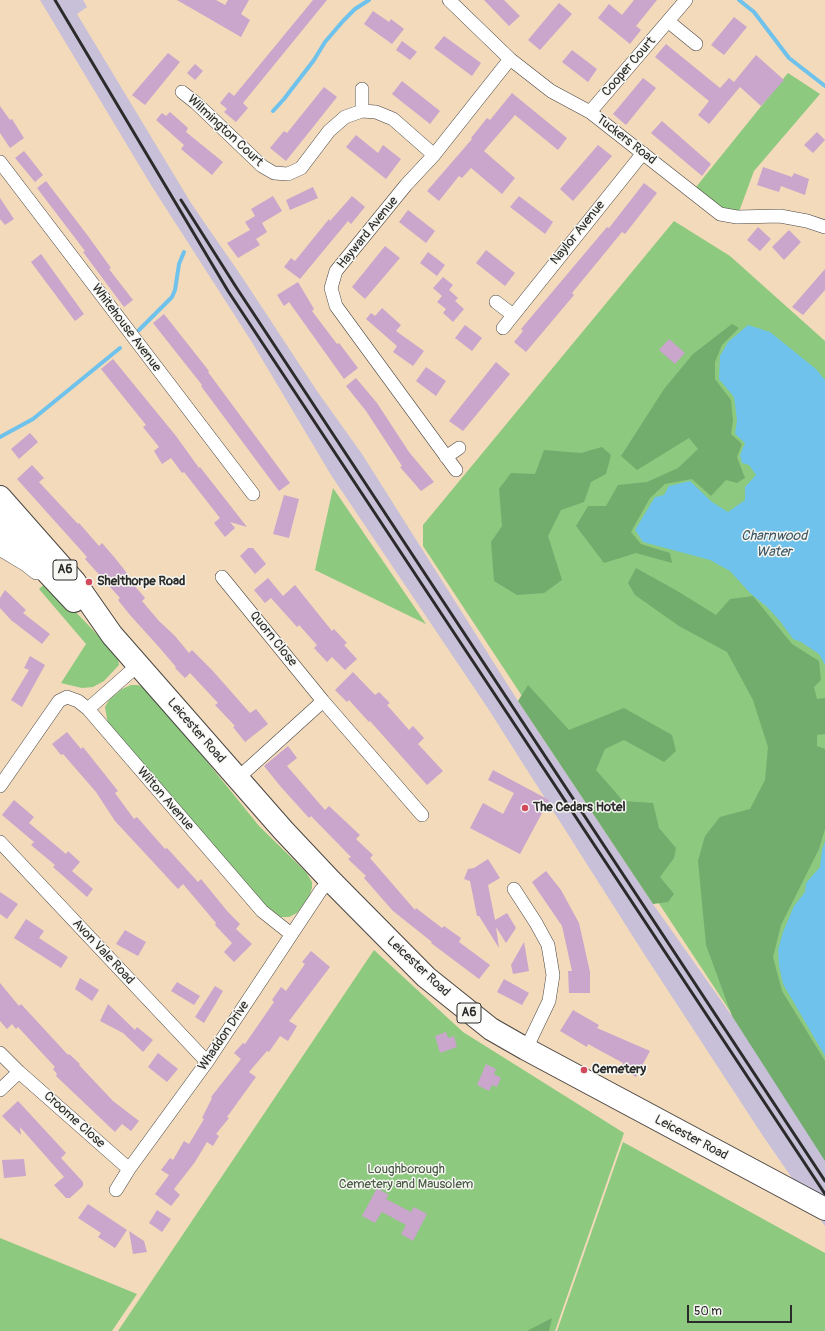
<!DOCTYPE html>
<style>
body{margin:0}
#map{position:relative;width:825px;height:1331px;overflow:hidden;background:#f3dabb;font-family:Pangolin,sans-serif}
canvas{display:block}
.scale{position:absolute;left:687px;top:1305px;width:105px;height:18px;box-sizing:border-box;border:2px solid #2b2b2b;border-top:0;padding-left:5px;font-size:12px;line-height:14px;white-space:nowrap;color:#2b2b2b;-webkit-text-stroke:3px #f6f6f2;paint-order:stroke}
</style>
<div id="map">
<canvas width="825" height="1331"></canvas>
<div class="scale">50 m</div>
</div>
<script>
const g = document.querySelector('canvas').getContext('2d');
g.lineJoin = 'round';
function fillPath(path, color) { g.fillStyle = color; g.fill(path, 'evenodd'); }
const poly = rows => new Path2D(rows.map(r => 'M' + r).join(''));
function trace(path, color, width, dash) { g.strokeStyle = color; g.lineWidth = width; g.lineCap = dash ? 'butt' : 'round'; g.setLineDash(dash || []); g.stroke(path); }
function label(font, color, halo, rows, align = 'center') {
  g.font = font + ' Pangolin,sans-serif'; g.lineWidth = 3; g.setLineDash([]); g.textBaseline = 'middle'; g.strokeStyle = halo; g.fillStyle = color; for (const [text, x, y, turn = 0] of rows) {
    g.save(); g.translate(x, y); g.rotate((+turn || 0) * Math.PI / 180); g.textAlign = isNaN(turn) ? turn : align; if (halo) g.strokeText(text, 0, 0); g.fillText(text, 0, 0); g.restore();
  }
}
const industrial = poly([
 [40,0,83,0,87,7,77,14,191,203,242,277,317,391,362,454,518,701,653,904,732,1016,825,1156,825,1226,763,1136,646,957,487,707,331,475,253,344,151,185]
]);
const green = poly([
 [788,73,820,94,754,171,737,217,692,192],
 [674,221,730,256,825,341,825,1155,423,546,423,525],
 [333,488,387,567,426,624,315,570],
 [47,582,113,651,118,658,119,665,104,681,93,687,82,688,61,683,86,644,39,589],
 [131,685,138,685,148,690,154,696,259,826,306,872,312,882,312,888,309,897,297,913,289,917,281,917,265,905,108,724,105,707,109,700,122,689],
 [374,950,463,1032,624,1133,555,1331,118,1331],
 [623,1142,825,1253,825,1331,557,1331],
 [0,1238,137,1294,112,1331,0,1331]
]);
const forest = poly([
 [732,324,739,328,722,345,715,362,715,379,731,400,733,421,731,434,742,444,737,457,745,478,737,483,726,480,711,496,692,479,665,484,650,498,631,532,641,544,670,553,672,563,636,553,604,563,576,526,588,506,606,506,618,485,647,482,678,468,698,449,689,438,637,470,621,456,664,389,693,354],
 [602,447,611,455,606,474,591,482,584,502,561,510,548,536,562,580,544,593,517,595,494,581,491,542,502,526,499,489,511,473,535,474,544,450,581,453],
 [636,568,679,592,716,615,730,599,753,596,792,644,819,661,821,680,814,687,817,699,825,698,825,734,817,735,817,746,825,749,825,829,819,849,781,925,773,957,782,991,825,1061,825,1161,732,1016,706,945,698,861,705,836,720,817,750,809,765,780,768,747,753,700,727,652,679,626,635,595,628,583],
 [528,685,569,730,624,708,672,735,676,751,664,762,624,740,605,749,596,770,623,801,653,803,659,828,676,848,674,858,660,877,674,894,668,902,653,904,518,701],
 [552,1318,549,1331,527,1331]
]);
const water = poly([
 [748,325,770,332,816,369,825,380,825,665,819,654,801,642,793,639,780,621,767,607,750,593,730,571,710,560,643,542,635,530,655,497,664,495,669,486,690,481,712,502,728,512,745,500,745,487,756,475,749,465,742,463,740,455,745,443,735,434,737,420,734,397,719,379,720,356,728,342],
 [825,841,825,1056,783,984,779,966,778,950,783,932,794,906,805,892,806,883,820,867,822,850]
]);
const stream = poly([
 [739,0,754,12,789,58,825,86],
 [273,111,284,99,314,60,325,42,343,21,355,9,369,0],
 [139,330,172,297,175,290,179,264,184,252],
 [0,437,33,419,120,348]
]);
const building = poly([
 [177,0,216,0,225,5,228,0,249,0,241,14,250,20,241,37],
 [313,0,327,0,243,103,248,108,236,122,224,112,227,109,220,103,229,92,234,96],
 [484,0,504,0,520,16,509,26],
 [634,0,657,0,636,26,641,30,630,44,598,18,609,4,622,15],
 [559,3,572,14,540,50,528,40],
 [373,11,389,22,391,19,404,29,392,44,364,24],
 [734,17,747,27,724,55,711,45],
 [444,36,481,63,472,76,434,48],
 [402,41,417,52,410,60,396,50],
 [666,44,720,88,729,78,734,82,756,55,784,80,761,106,740,87,709,124,698,115,709,101,655,57],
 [572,50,597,69,588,82,562,62],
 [168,53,180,62,145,105,132,95],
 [195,64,203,71,195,80,187,73],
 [643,78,656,88,626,125,613,114],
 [402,81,440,111,430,124,392,94],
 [324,87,337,97,286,161,270,148,284,131,287,133],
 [512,93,567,138,558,150,515,115,484,151,515,178,502,194,471,168,462,178,459,176,439,201,427,191,472,139,471,138,487,118,490,120],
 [0,106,10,120,12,119,24,138,10,148,0,133],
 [170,112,188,128,186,132,223,162,212,175,181,149,184,145,156,120,162,113,166,116],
 [662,121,711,164,702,176,651,133],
 [817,132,825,140,813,153,804,145],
 [356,135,378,153,383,145,401,159,386,179,346,147],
 [598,145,612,156,573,201,560,189],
 [24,151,43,175,35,182,15,158],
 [763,167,792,177,794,173,809,179,805,195,781,186,779,192,757,185],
 [46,181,88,236,111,268,109,269,133,300,124,307,83,252,85,251,37,188],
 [644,183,657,193,625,234,622,232,572,293,574,295,526,352,514,342,523,331,521,329,607,227,609,228],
 [313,187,318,198,290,210,286,200],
 [273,196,282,211,262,223,267,232,256,239,260,245,238,258,227,243,250,230,245,222,255,216,251,209],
 [352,196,365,207,351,224,348,221,300,279,284,267,291,258,295,261,329,219,330,221],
 [519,196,553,222,545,234,510,207],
 [0,198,14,219,5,225,0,219],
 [408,210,435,231,426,243,399,222],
 [758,227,771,239,760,251,747,240],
 [789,230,801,242,784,260,772,247],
 [385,246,400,258,365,299,352,287],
 [486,250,515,273,505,286,476,263],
 [428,252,445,265,437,276,420,263],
 [41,254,84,314,75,321,31,262],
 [825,269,825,290,803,315,792,307],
 [443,277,453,285,449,290,458,298,455,301,464,309,453,322,443,313,446,309,437,302,442,296,433,288],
 [298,282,314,309,312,311,337,344,339,343,358,368,344,379,289,302,284,306,277,295],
 [382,308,401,325,396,331,424,351,413,366,393,352,397,346,366,319,371,313,375,316],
 [164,314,209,371,208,372,290,483,279,491,201,386,202,385,153,323],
 [465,325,482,338,472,351,455,338],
 [669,339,685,353,675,364,659,350],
 [113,359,176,436,199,468,200,467,247,527,230,522,235,528,225,537,214,523,220,518,184,472,182,473,171,458,162,464,154,451,159,447,143,427,146,425,101,369],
 [496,362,510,374,463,431,449,421],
 [426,367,446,381,436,396,416,381],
 [356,378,377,403,409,452,434,482,421,491,400,467,402,466,366,411,346,386],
 [30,433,38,442,19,459,11,449],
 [32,465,44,478,39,482,78,524,79,523,99,546,102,543,115,558,130,577,128,578,145,598,142,601,159,621,175,636,189,653,192,650,212,670,250,713,256,709,268,724,245,742,233,727,235,726,215,705,218,703,190,673,185,678,175,668,176,667,158,646,130,615,118,600,120,598,85,559,87,557,17,479],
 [284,495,299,499,289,538,273,534],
 [248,548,253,548,266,564,255,574,240,556],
 [268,578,283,596,295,585,332,631,334,629,347,643,344,645,357,659,345,670,332,657,327,662,314,648,317,645,299,625,297,627,271,598,265,603,254,590],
 [5,590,26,610,23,613,50,634,42,644,11,620,0,608,0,598],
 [30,656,45,665,22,707,11,700,29,670,24,668],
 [353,672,375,695,379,692,390,703,387,705,409,730,413,726,424,738,418,744,443,771,427,785,370,721,369,722,349,700,347,702,335,690],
 [67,732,81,749,83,747,110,781,118,791,115,793,134,819,137,817,165,849,167,848,198,882,201,879,228,912,240,924,236,929,252,944,234,962,224,952,232,943,215,925,216,923,183,884,178,889,115,821,96,792,63,754,61,755,52,744],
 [288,746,297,758,287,766,325,810,329,806,360,835,356,839,373,855,370,858,415,910,416,908,442,928,444,926,461,938,459,942,490,965,479,979,431,943,432,942,393,911,364,878,366,876,348,859,351,857,311,816,309,818,281,787,264,766],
 [493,770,549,800,520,854,470,828,483,803,503,814,514,793,488,780],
 [14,800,34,817,29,823,66,854,68,851,80,862,72,871,93,889,87,897,53,867,55,865,31,845,34,842,2,815],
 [488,859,500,878,488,885,495,920,507,913,516,928,506,943,496,927,499,948,479,916,477,916,470,881,464,879,468,869,474,868],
 [546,871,561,890,579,923,590,972,590,993,569,993,568,971,572,971,562,926,532,882],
 [0,892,18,904,7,919,0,914],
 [26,919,44,931,39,938,68,957,61,968,14,938],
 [125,930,146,942,138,956,116,944],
 [524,942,529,971,513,974,511,965],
 [311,951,330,967,289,1021,297,1026,288,1041,280,1036,269,1052,267,1051,249,1072,256,1077,227,1117,229,1118,216,1134,219,1136,213,1146,207,1142,195,1162,174,1189,180,1195,171,1206,155,1194,169,1175,161,1170,170,1158,173,1160,184,1141,189,1144,204,1119,202,1118,212,1098,211,1097,241,1059,234,1053,243,1043,245,1044,274,1002,272,1000,281,987,286,991,305,964,302,962],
 [80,978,99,990,92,1001,75,989],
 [504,979,529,993,522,1005,497,992],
 [177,982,200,996,194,1005,171,991],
 [0,983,19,1006,21,1004,68,1055,69,1054,80,1064,79,1065,113,1101,139,1121,131,1131,122,1124,115,1132,56,1076,57,1074,53,1069,55,1067,18,1027,16,1029,12,1024,7,1029,0,1021],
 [215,986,223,991,204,1023,195,1017],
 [108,1004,135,1030,137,1027,153,1040,143,1052,123,1033,100,1021],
 [573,1010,599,1025,597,1028,650,1051,636,1077,621,1068,623,1063,588,1044,587,1047,560,1031],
 [446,1032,448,1038,454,1036,457,1047,440,1053,435,1036],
 [158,1053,178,1069,167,1082,148,1067],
 [486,1064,496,1069,494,1074,501,1078,497,1087,492,1085,489,1091,477,1085],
 [18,1101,66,1153,61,1158,83,1182,83,1186,70,1198,66,1198,54,1185,64,1177,20,1127,21,1135,2,1116],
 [24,1159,26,1176,4,1178,2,1160],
 [377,1188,389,1195,386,1199,411,1212,414,1207,427,1214,413,1241,401,1234,406,1225,382,1212,375,1223,362,1216],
 [88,1204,127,1230,115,1248,98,1237,101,1233,78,1218],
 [157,1210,171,1219,162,1232,149,1223],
 [129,1231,144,1241,147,1252,133,1254]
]);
const street = poly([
 [449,0,510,59,551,91,590,112,720,214,737,217,780,216,807,221,825,227],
 [669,22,696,44],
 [362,89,362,111],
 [182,92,196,103,262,166,274,173,288,174,301,168,329,131,345,117,362,111,376,112,393,119,434,155],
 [590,112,686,0],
 [0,162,253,494],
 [496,302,513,315],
 [503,328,643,153],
 [446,457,459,448],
 [456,470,336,306,331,288,336,271,406,185,434,155,510,59],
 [222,577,323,701,422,815],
 [88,709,138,665],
 [238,778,323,701],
 [0,786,59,701,67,697,78,701,88,709,262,911,291,934],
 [0,842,207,1062],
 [514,889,536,923,548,945,553,975,549,1001,526,1049],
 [0,1053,19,1072,129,1169],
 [0,1090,19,1072],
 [116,1190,129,1169,207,1062,321,890,331,881]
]);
const secondary = poly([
 [0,546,27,562,37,570]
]);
const highway = poly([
 [0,497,75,582,112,635,283,830,331,881,426,977,491,1029,526,1049,825,1209],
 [0,522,74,601]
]);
const rail = poly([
 [55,0,228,291,825,1194],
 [181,200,236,287,825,1181]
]);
const markers = [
 [89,582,4,"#d1495b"],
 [525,808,4,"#d1495b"],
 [584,1070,4,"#d1495b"]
];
const shields = [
 [65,570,24],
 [469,1013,24]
];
const shieldNames = [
 ["A6",65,570],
 ["A6",469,1013]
];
const streetNames = [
 ["Cooper Court",629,67,-49],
 ["Wilmington Court",225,131,43],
 ["Tuckers Road",626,140,38],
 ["Hayward Avenue",368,233,-51],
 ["Naylor Avenue",578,233,-51],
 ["Whitehouse Avenue",126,328,53],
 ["Quorn Close",273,639,51],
 ["Leicester Road",196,731,49],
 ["Wilton Avenue",165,799,49],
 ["Avon Vale Road",103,952,47],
 ["Leicester Road",418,967,43],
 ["Whaddon Drive",224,1036,-56],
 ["Croome Close",74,1120,42],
 ["Leicester Road",691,1138,28]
];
const poiNames = [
 ["Shelthorpe Road",97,582],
 ["The Cedars Hotel",533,808],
 ["Cemetery",592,1070]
];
const parkNames = [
 ["Loughborough",406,1170],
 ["Cemetery and Mausolem",406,1185]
];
const waterNames = [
 ["Charnwood",774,536],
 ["Water",774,552]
];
fillPath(industrial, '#c8c0d8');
fillPath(green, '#8dc97f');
fillPath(forest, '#72ad6e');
fillPath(water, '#6fc2eb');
trace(stream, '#6fc2eb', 4);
fillPath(building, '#caa5cc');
trace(street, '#494541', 14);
trace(secondary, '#494541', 20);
trace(highway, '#494541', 24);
trace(street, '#fff', 13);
trace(secondary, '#fff', 19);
trace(highway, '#fff', 22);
trace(rail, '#2b2b2b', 3);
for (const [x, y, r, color] of markers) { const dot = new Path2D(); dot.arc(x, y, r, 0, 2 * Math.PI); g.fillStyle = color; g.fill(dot); trace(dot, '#f6f6f2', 1.5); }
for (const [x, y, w] of shields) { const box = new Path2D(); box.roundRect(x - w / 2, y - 10, w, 20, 3); g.fillStyle = '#f6f6f2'; g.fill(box); trace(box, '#2b2b2b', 1); }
label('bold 12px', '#2b2b2b', null, shieldNames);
label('13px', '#2b2b2b', '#f6f6f2', streetNames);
label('bold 13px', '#2b2b2b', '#f6f6f2', poiNames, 'left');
label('13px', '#485a44', '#f6f6f2', parkNames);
label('italic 14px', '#3f5865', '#f6f6f2', waterNames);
</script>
